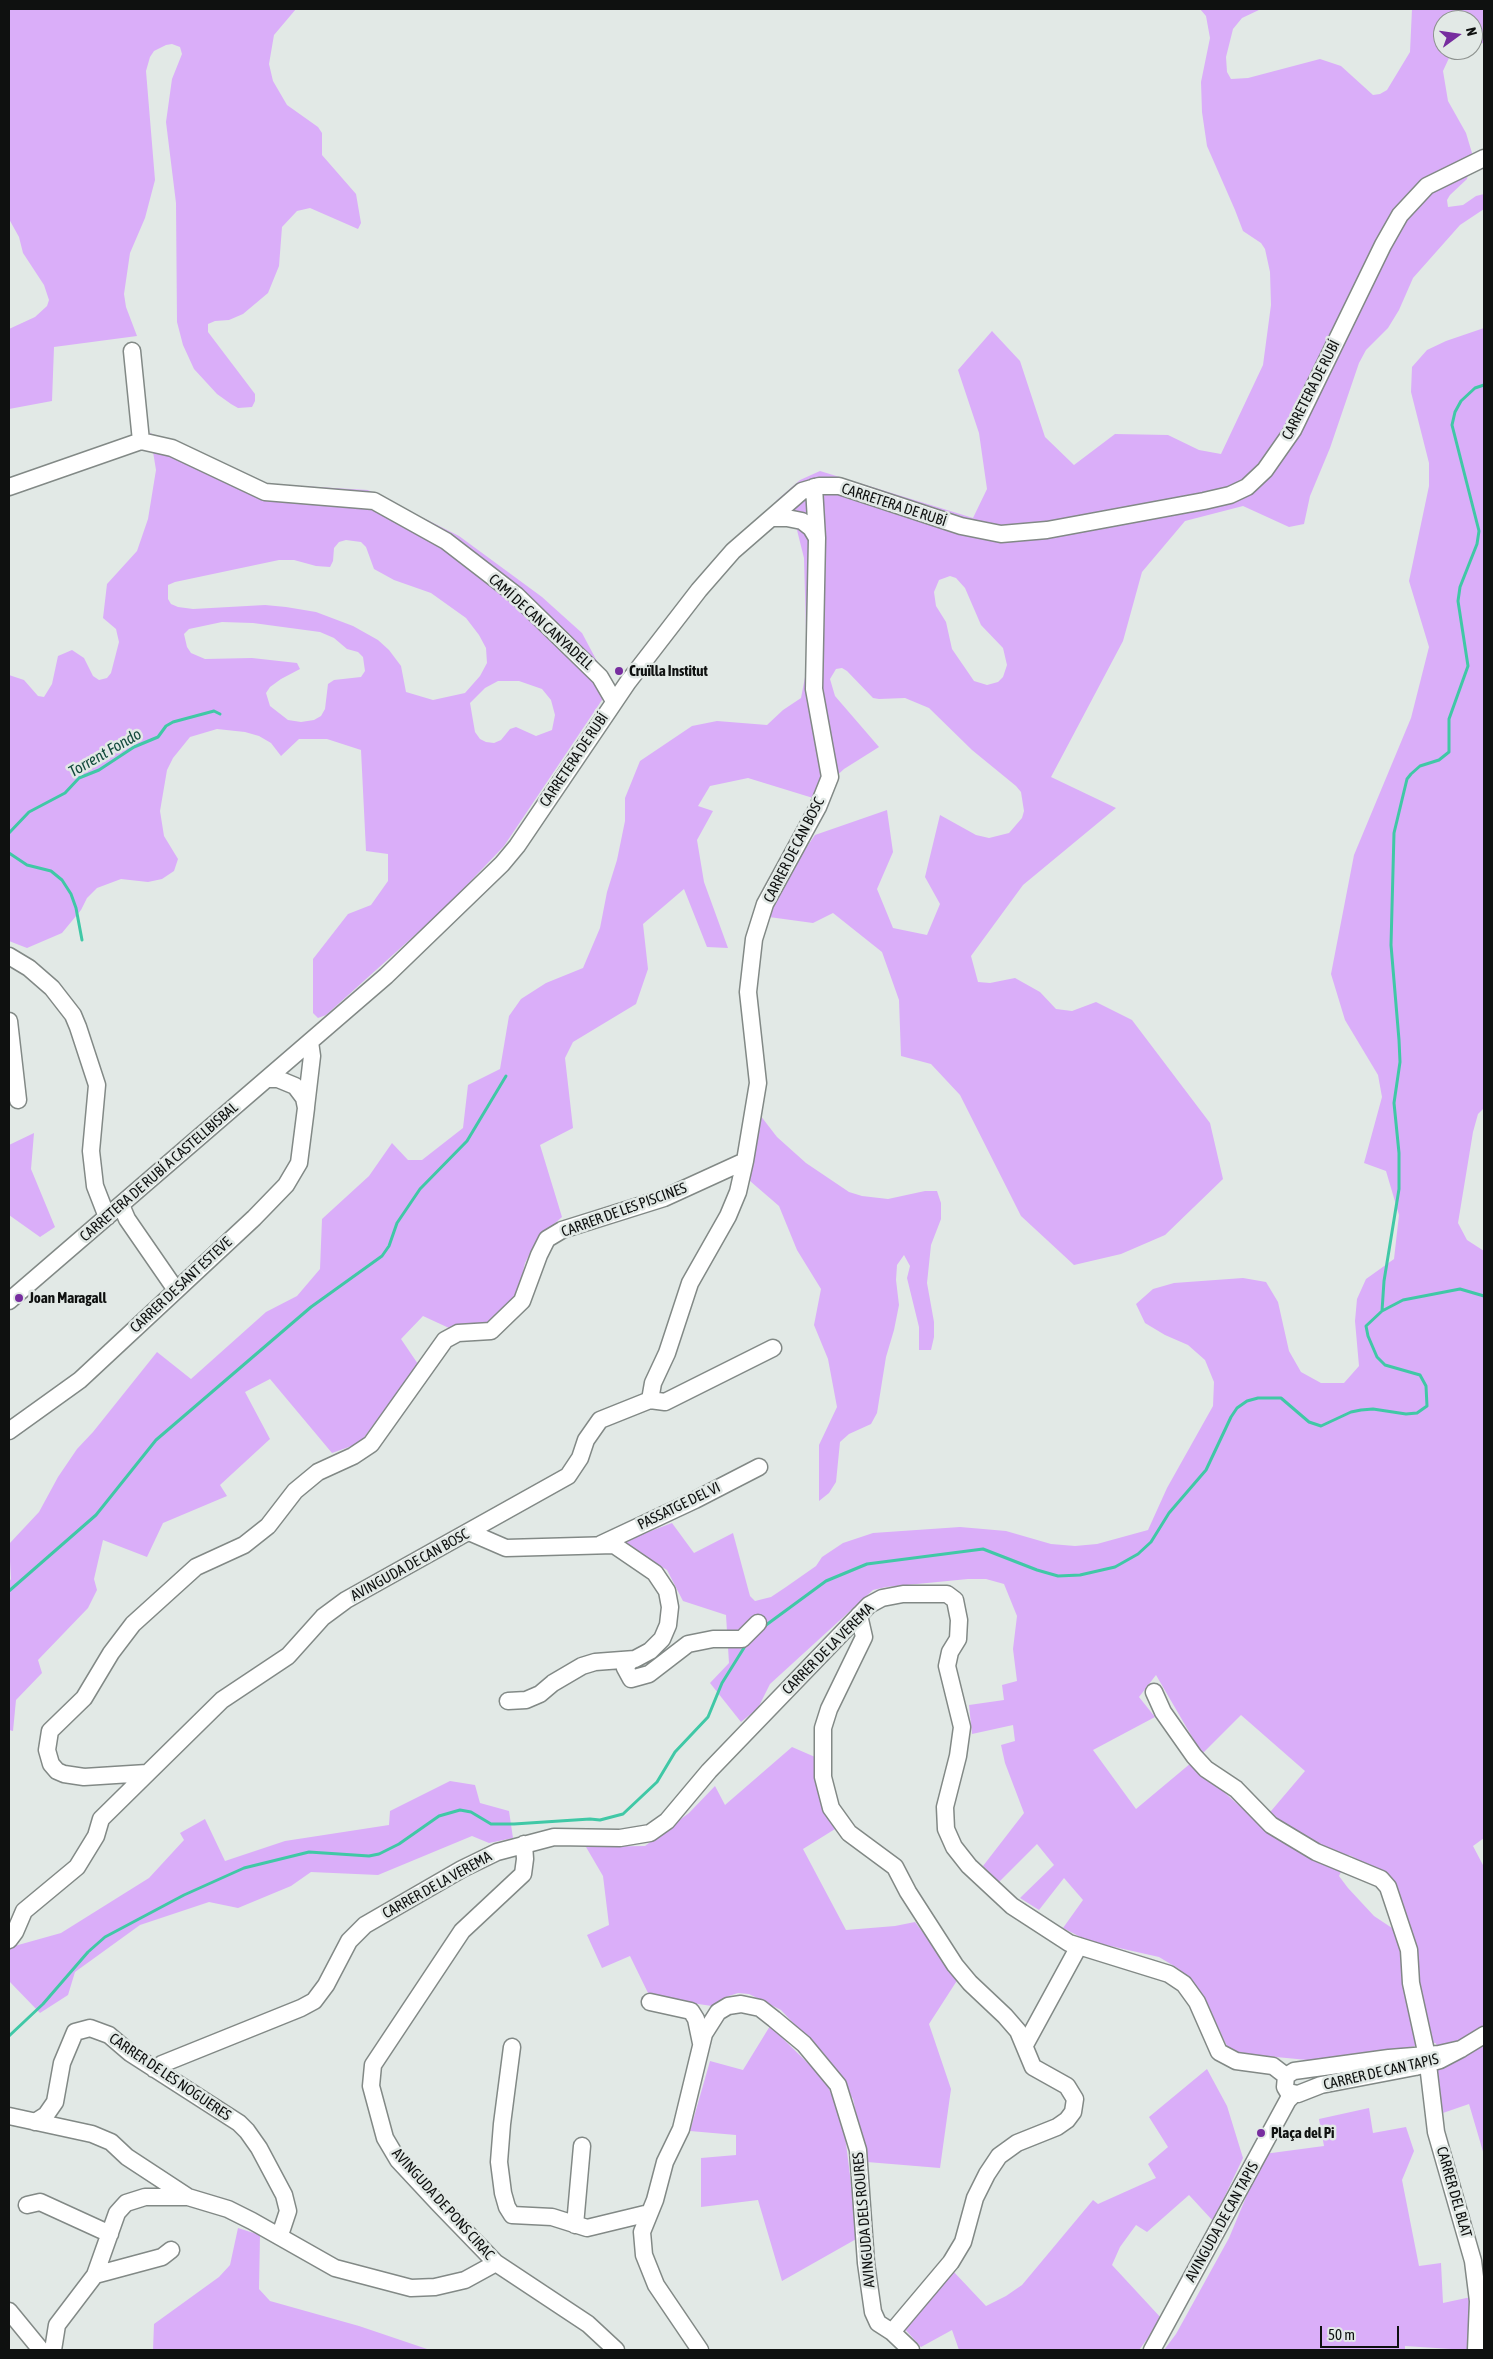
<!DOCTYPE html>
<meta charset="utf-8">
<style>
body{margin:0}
#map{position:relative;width:1493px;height:2359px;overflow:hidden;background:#e2e9e6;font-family:"Asap Condensed",sans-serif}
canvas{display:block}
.frame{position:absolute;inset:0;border:10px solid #0f1110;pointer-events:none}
.north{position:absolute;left:1433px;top:10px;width:50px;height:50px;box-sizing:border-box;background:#e2e9e6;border:1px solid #8e9390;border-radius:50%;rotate:76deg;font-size:14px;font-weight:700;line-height:20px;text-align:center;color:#0f1110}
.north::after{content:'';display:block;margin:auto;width:18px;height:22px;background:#772d9f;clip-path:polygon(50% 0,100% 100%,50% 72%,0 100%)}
.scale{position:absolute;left:1320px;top:2326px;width:79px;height:22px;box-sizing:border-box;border:2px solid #0f1110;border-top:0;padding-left:6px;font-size:15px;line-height:18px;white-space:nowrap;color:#0f1110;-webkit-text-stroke:4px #e2e9e6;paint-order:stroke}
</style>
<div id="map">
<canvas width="1493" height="2359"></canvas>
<div class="frame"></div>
<div class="north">N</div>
<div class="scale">50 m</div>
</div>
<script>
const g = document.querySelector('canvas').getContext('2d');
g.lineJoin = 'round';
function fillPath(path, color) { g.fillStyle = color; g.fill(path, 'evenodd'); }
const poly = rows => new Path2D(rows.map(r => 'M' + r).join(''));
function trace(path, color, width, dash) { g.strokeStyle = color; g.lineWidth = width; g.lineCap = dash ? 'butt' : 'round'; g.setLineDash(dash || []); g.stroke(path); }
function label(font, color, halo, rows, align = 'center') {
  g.font = font + ' "Asap Condensed",sans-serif'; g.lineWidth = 5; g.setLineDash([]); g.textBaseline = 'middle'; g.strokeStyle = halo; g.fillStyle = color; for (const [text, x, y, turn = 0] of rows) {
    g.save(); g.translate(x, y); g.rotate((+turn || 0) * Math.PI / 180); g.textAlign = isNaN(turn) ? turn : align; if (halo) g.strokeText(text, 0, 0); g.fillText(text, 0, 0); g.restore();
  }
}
const green = poly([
 [9,9,296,9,274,35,269,64,273,81,287,105,318,127,322,133,322,155,356,194,361,223,358,229,310,208,297,211,282,227,279,266,268,293,243,314,229,320,215,321,208,324,208,332,255,394,255,401,252,407,238,408,231,404,217,394,194,369,183,345,177,322,176,203,166,122,172,79,182,54,180,47,172,44,166,45,154,51,150,57,146,71,155,180,145,218,130,253,124,294,126,307,137,336,54,347,52,401,9,409,9,329,35,317,47,306,49,300,44,285,23,253,19,237,9,219],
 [1200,9,1261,9,1242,18,1233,29,1226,57,1227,72,1231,79,1248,78,1320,59,1341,66,1373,95,1380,94,1387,90,1410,52,1412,9,1484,9,1484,43,1473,44,1473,20,1443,20,1443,50,1459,50,1449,58,1443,71,1448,101,1466,133,1472,153,1467,179,1450,195,1447,200,1448,207,1463,205,1476,196,1484,194,1484,209,1460,225,1413,278,1399,310,1388,328,1366,350,1359,363,1330,448,1310,496,1304,524,1289,527,1243,506,1185,521,1142,572,1123,641,1051,777,1116,808,1023,885,971,956,978,982,990,983,1015,978,1040,992,1056,1009,1072,1011,1096,1002,1132,1020,1210,1123,1223,1179,1165,1235,1121,1254,1074,1265,1021,1216,960,1095,931,1064,901,1056,899,1000,882,952,833,913,813,923,769,917,790,871,815,835,887,810,893,852,877,889,893,928,927,935,940,904,925,877,940,815,976,835,989,838,1009,833,1022,818,1024,811,1021,792,1016,786,972,750,929,708,905,698,879,699,873,698,847,671,842,668,836,669,830,679,835,696,879,747,844,769,813,798,748,778,710,786,698,806,713,811,697,840,704,882,728,948,707,947,684,889,643,924,648,969,636,1004,573,1042,565,1058,573,1128,540,1145,562,1217,538,1238,525,1263,518,1293,485,1324,449,1328,423,1316,401,1339,418,1364,360,1443,332,1453,270,1379,245,1392,270,1439,220,1485,227,1496,163,1523,147,1557,103,1540,94,1579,97,1590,88,1608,38,1660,42,1673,16,1700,13,1731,9,1730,9,1582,11,1579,9,1544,39,1512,58,1477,77,1449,93,1432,157,1352,191,1379,266,1312,297,1296,320,1269,322,1219,369,1176,392,1143,408,1160,422,1160,463,1128,468,1085,500,1069,509,1016,521,999,546,983,583,968,600,928,607,892,617,860,625,821,625,798,640,761,692,726,717,721,767,725,783,710,801,698,807,667,804,558,795,522,776,501,800,480,820,471,973,518,987,489,979,433,958,370,992,331,1020,361,1045,437,1074,465,1115,434,1168,435,1199,450,1221,454,1263,365,1271,305,1270,272,1265,249,1261,243,1243,231,1235,210,1207,146,1202,112,1201,82,1210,38,1206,16],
 [950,576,956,578,965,588,981,625,1003,648,1007,665,1003,677,998,682,987,685,974,681,952,649,946,622,936,606,934,592,939,580],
 [1484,328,1484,1108,1478,1114,1473,1132,1458,1223,1467,1240,1484,1251,1484,1838,1473,1846,1484,1867,1484,2155,1469,2104,1440,2114,1436,2043,1318,2061,1234,2053,1228,2048,1224,2040,1204,1996,1179,1969,1159,1957,1088,1941,1063,1928,1083,1900,1064,1878,1039,1910,1020,1898,1054,1865,1037,1844,999,1882,983,1866,1024,1813,1005,1763,1001,1745,1015,1741,1013,1725,972,1734,969,1705,1004,1700,1002,1685,1017,1681,1013,1649,1017,1616,1004,1584,986,1579,968,1579,886,1587,873,1590,770,1684,758,1708,741,1722,710,1683,729,1663,726,1615,683,1601,667,1570,622,1542,672,1523,694,1553,733,1533,750,1596,755,1601,771,1597,786,1587,816,1566,822,1557,843,1543,873,1533,960,1527,1006,1531,1051,1544,1075,1546,1097,1544,1148,1530,1167,1488,1213,1406,1214,1382,1205,1360,1188,1345,1165,1335,1145,1323,1136,1304,1153,1289,1174,1283,1243,1278,1266,1282,1278,1302,1289,1351,1301,1372,1321,1383,1344,1383,1359,1366,1355,1321,1357,1299,1366,1279,1394,1259,1399,1215,1386,1171,1364,1163,1382,1097,1378,1075,1345,1020,1331,974,1354,855,1411,718,1429,647,1409,581,1429,486,1429,463,1411,392,1412,367,1427,350,1446,341],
 [1156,1675,1202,1754,1241,1715,1305,1771,1260,1824,1191,1763,1136,1809,1093,1750,1155,1717,1139,1697],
 [1349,1855,1390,1876,1406,1924,1392,1928,1374,1916,1348,1888,1339,1876],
 [150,433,267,484,368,490,459,536,542,597,582,633,599,665,604,697,504,846,445,908,326,1015,318,1018,313,1013,313,959,348,914,371,905,388,881,388,854,366,851,361,750,327,739,299,739,281,756,271,743,259,736,245,732,217,729,190,737,173,758,167,770,160,811,164,836,178,859,174,871,162,879,148,882,121,879,97,888,87,898,81,910,62,933,27,948,9,941,9,675,24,680,38,696,44,697,52,684,58,656,72,650,84,658,93,676,99,680,107,678,111,673,119,642,116,629,103,618,107,584,137,551,148,519,156,470],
 [346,540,361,542,366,547,374,569,394,580,431,593,466,618,479,635,486,648,487,663,480,676,465,693,433,700,406,692,401,666,389,650,378,640,353,626,316,612,286,607,265,605,193,609,178,607,171,604,168,599,168,585,175,582,279,560,294,560,316,566,330,567,333,561,334,548,339,542],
 [222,622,253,623,320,632,334,638,347,649,358,652,363,657,365,671,361,677,334,680,328,684,325,709,321,716,314,720,301,722,288,720,270,706,266,693,270,687,281,679,300,669,297,663,252,658,205,659,191,653,187,647,184,634,189,629],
 [498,681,519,681,542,689,551,700,555,715,552,730,536,736,516,727,510,729,501,740,494,743,486,742,480,739,475,732,470,703,485,688],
 [760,1115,777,1137,806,1163,849,1192,862,1196,888,1199,925,1191,937,1191,941,1203,941,1219,931,1245,927,1283,934,1322,934,1337,931,1350,919,1350,919,1327,907,1278,910,1266,904,1255,897,1265,896,1280,899,1305,894,1330,886,1357,877,1413,871,1424,849,1434,840,1442,836,1482,829,1493,819,1501,819,1445,837,1407,828,1359,814,1325,821,1289,797,1250,779,1206,750,1181],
 [34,1133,31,1169,55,1227,40,1237,9,1215,9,1145],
 [792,1747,815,1757,829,1819,835,1829,803,1849,846,1930,895,1926,915,1922,958,1979,929,2024,951,2089,940,2168,867,2162,853,2099,827,2059,781,2010,749,1994,738,1993,726,1997,712,2006,650,1997,630,1956,602,1968,587,1935,609,1925,603,1876,586,1847,645,1846,689,1813,715,1786,725,1805],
 [450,1781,475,1785,480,1803,509,1811,513,1838,489,1843,472,1836,378,1875,311,1872,291,1886,238,1908,209,1902,140,1925,75,1972,68,1995,40,2013,9,1981,9,1949,11,1947,61,1933,149,1878,184,1840,180,1833,205,1819,225,1861,285,1841,389,1825,390,1811],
 [770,2026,825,2080,843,2120,858,2238,782,2281,758,2200,701,2207,701,2158,736,2155,736,2135,690,2131,710,2061,743,2070],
 [1207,2069,1227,2106,1243,2158,1213,2221,1189,2195,1147,2232,1136,2225,1120,2247,1112,2265,1162,2319,1139,2350,959,2350,952,2330,921,2347,902,2326,953,2271,986,2306,1006,2296,1022,2285,1093,2200,1098,2204,1156,2178,1148,2164,1168,2147,1149,2117],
 [1369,2108,1373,2133,1406,2127,1414,2151,1402,2180,1419,2266,1441,2263,1443,2303,1471,2297,1467,2350,1405,2346,1405,2350,1164,2350,1176,2334,1229,2238,1264,2154,1324,2146,1319,2119],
 [238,2228,260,2235,259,2289,270,2301,359,2326,430,2350,153,2350,154,2324,219,2277,230,2265]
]);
const stream = poly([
 [9,833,29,812,65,793,79,778,99,770,134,747,158,737,166,726,173,722,214,711,220,714],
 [9,853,27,865,51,871,62,880,71,894,76,908,82,940],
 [1382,1311,1384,1281,1399,1189,1399,1153,1394,1103,1400,1062,1399,1040,1391,945,1394,833,1407,779,1411,774,1420,766,1439,760,1449,752,1449,719,1468,666,1458,601,1460,587,1477,544,1479,531,1452,425,1455,412,1461,401,1475,388,1484,385],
 [9,1591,96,1515,156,1440,311,1307,382,1256,389,1246,397,1223,420,1189,467,1141,506,1076],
 [762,1628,826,1581,867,1564,983,1549,1037,1570,1058,1576,1080,1575,1115,1567,1138,1554,1151,1542,1169,1513,1206,1470,1231,1417,1237,1408,1247,1401,1258,1398,1281,1398,1309,1422,1321,1426,1351,1412,1361,1410,1373,1409,1406,1414,1417,1413,1427,1406,1426,1386,1420,1375,1385,1365,1377,1357,1368,1336,1366,1326,1382,1311,1403,1300,1460,1289,1484,1296],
 [9,2036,43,2004,88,1952,105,1937,184,1895,244,1868,309,1852,369,1856,379,1854,399,1844,439,1816,460,1810,471,1812,491,1824,514,1824,590,1819,600,1820,623,1814,657,1782,675,1752,708,1717,722,1683,747,1643]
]);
const minor = poly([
 [132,351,141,441],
 [9,487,141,441,172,448,265,492,374,501,446,541,516,595,600,677,614,701],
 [771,518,787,518,802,521,811,528,817,538],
 [9,956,29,968,52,988,73,1015,78,1027,97,1085,91,1151,95,1186,107,1217],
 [9,1021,18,1100],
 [306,1107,312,1056,310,1042],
 [121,1205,127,1219,176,1290],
 [9,1301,386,976,502,864,517,846,628,682,699,590,733,551,802,491,819,486,839,486,961,526,1001,534,1047,530,1204,501,1230,495,1247,487,1265,470,1293,430,1383,245,1400,215,1427,186,1484,158],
 [650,1400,665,1402,773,1348],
 [9,1431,80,1380,254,1218,286,1185,299,1163,306,1108,304,1098,295,1086,278,1079,267,1079],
 [469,1532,506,1548,614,1545,655,1573,667,1591,670,1607,668,1625,662,1639,650,1651,635,1659,595,1662,582,1666,553,1683,540,1694,526,1700,508,1701],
 [601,1544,695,1500,759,1467],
 [859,1615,864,1637,829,1709,823,1728,823,1777,831,1808,849,1833,895,1867,908,1892,955,1965,970,1983,1005,2016,1018,2031,1033,2067,1067,2086,1075,2099,1073,2112,1067,2120,1057,2127,1017,2143,999,2156,987,2174,975,2198,963,2242,951,2262,892,2332],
 [631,1660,625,1668,631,1679,649,1674,688,1644,713,1639,742,1639,758,1623],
 [1154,1692,1163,1712,1194,1756,1206,1769,1236,1789,1271,1825,1316,1852,1381,1879,1388,1887,1409,1950,1411,1983,1427,2056,1436,2132,1473,2261,1478,2301,1476,2350],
 [147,1773,84,1777,64,1774,57,1771,51,1764,47,1750,50,1731,84,1698,111,1653,133,1624,196,1567,244,1545,268,1526,295,1491,318,1472,353,1456,371,1444,445,1340,458,1333,491,1331,522,1301,539,1255,547,1239,562,1230,664,1198,745,1161],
 [524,1844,525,1859,523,1874,462,1931,373,2065,371,2086,385,2138,398,2160,439,2204,496,2263,588,2324,616,2350],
 [9,1940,15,1932,24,1911,77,1867,96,1836,101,1819,222,1700,288,1656,323,1617,346,1600,568,1476,580,1458,586,1440,600,1420,650,1400,653,1383,667,1353,690,1283,728,1216,738,1192,745,1161,758,1083,748,992,754,939,765,904,818,807,830,777,814,689,817,538,814,487],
 [650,2002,691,2011,696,2019,701,2043],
 [1025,2045,1079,1946],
 [512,2047,502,2124,499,2162,503,2193,507,2207,512,2215,552,2217,587,2228,649,2213],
 [1461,2049,1439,2054,1389,2058,1294,2071,1286,2076,1285,2087,1288,2092,1298,2094,1321,2085,1415,2067,1440,2060,1461,2049,1484,2035],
 [154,2069,162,2064,301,2008,314,2001,326,1985,349,1941,365,1925,462,1869,497,1852,554,1837,620,1838,650,1833,667,1821,709,1771,869,1605,882,1598,903,1594,947,1594,955,1600,959,1620,958,1639,950,1652,947,1666,962,1727,958,1756,945,1807,946,1829,954,1847,969,1866,1012,1906,1069,1943,1169,1974,1184,1984,1197,2002,1219,2052,1236,2061,1273,2066,1286,2076],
 [9,2116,92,2134,111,2142,127,2157,188,2197,228,2209,252,2221,335,2268,411,2288,435,2287,465,2280,496,2263],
 [35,2122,46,2115,55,2102,62,2063,75,2032,90,2028,109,2035,130,2053,239,2123,247,2131,259,2148,284,2195,288,2211,280,2235],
 [27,2205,40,2202,110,2234],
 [575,2225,582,2146],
 [95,2275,162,2257,171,2250],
 [9,2311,41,2350],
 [53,2350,57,2325,95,2275,117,2213,126,2203,145,2197,188,2197],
 [700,2350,656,2285,644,2255,642,2232,655,2200,665,2162,681,2129,704,2034,718,2012,728,2006,741,2004,760,2008,774,2019,804,2044,838,2085,858,2150,866,2263,873,2312,878,2323,892,2332,911,2350],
 [1152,2350,1288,2100,1294,2094]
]);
const markers = [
 [619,671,5,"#772d9f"],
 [19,1298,5,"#772d9f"],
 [1261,2133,5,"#772d9f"]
];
const streetNames = [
 ["CARRETERA DE RUBÍ",1311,390,-63],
 ["CARRETERA DE RUBÍ",894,505,18],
 ["CAMÍ DE CAN CANYADELL",541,622,42],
 ["CARRETERA DE RUBÍ",574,760,-56],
 ["CARRER DE CAN BOSC",794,850,-63],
 ["CARRETERA DE RUBÍ A CASTELLBISBAL",159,1172,-41],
 ["CARRER DE LES PISCINES",624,1210,-20],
 ["CARRER DE SANT ESTEVE",181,1285,-43],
 ["PASSATGE DEL VI",679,1506,-26],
 ["AVINGUDA DE CAN BOSC",410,1565,-29],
 ["CARRER DE LA VEREMA",828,1649,-45],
 ["CARRER DE LA VEREMA",437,1885,-29],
 ["CARRER DE CAN TAPIS",1381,2072,-13],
 ["CARRER DE LES NOGUERES",170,2077,34],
 ["CARRER DEL BLAT",1454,2192,74],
 ["AVINGUDA DE PONS CIRAC",443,2204,48],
 ["AVINGUDA DELS ROURES",864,2220,-95],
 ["AVINGUDA DE CAN TAPIS",1222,2222,-61]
];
const poiNames = [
 ["Cruïlla Institut",629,671],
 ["Joan Maragall",29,1298],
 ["Plaça del Pi",1271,2133]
];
const waterNames = [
 ["Torrent Fondo",105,753,-30]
];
fillPath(green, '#daaef9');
trace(stream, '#40c8a6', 3);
trace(minor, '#828986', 19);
trace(minor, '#fff', 16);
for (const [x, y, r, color] of markers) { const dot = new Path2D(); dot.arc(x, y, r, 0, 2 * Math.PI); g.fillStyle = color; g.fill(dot); trace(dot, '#e2e9e6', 2); }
label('15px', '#0f1110', '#e2e9e6', streetNames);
label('bold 15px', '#0f1110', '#e2e9e6', poiNames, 'left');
label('italic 16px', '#124a3c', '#e2e9e6', waterNames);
</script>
